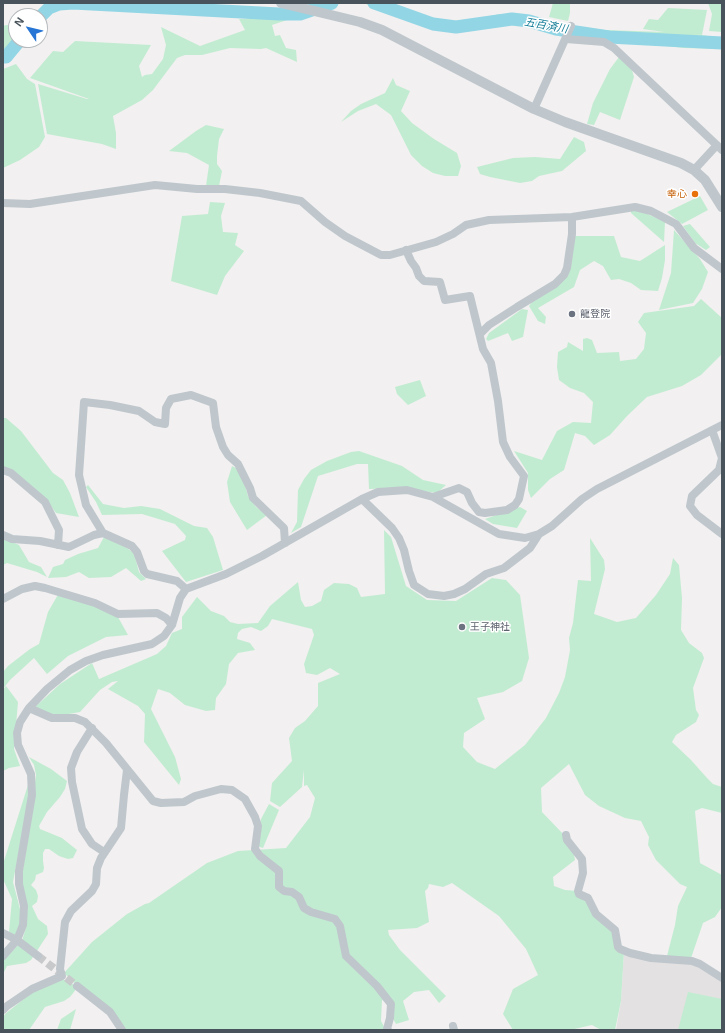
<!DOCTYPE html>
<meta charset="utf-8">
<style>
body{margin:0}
#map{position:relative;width:725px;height:1033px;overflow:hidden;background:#f2f0f0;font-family:Arial,sans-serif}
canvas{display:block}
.frame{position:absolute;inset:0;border:4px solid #49535b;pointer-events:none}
.north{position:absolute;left:8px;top:8px;width:40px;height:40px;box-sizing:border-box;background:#fff;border:1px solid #b6babd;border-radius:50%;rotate:305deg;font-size:11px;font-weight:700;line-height:16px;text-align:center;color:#49535b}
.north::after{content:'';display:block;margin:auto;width:14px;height:18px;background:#2775d4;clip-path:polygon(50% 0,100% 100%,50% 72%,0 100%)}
</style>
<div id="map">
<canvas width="725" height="1033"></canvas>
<div class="frame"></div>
<div class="north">N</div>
</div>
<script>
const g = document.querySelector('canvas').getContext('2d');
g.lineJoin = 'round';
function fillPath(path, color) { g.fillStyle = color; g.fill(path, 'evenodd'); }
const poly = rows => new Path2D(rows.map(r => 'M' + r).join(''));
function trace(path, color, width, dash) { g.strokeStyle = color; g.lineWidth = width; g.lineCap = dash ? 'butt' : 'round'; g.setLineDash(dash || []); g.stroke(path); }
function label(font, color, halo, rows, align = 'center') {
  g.font = font + ' Arial,"Noto Sans JP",sans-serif'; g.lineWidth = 3; g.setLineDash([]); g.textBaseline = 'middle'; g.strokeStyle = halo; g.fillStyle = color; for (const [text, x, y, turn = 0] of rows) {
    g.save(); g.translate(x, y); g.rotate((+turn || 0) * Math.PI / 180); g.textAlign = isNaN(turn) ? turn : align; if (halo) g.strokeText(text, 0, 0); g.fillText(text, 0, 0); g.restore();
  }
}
const education = poly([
 [624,951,698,965,722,981,722,1030,616,1030,621,1001]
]);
const green = poly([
 [363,3,386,3,436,21,458,23,500,14,523,15,553,23,605,30,664,32,643,29,649,19,658,20,668,8,707,10,702,35,694,34,722,38,722,49,684,48,571,35,528,25,505,23,475,29,442,29,415,21],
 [553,3,570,4,570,13,568,21,549,17],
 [708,3,722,3,722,32,709,31,712,14],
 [239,19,290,19,272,25,275,36,280,35,286,48,296,50,297,62,266,48,261,49,230,48,202,55,185,55,177,58,153,90,142,100,113,116,116,133,116,149,102,144,47,134,38,84,87,99,89,99,30,78,53,51,63,52,75,41,151,45,139,66,142,77,145,75,152,74,163,59,166,45,161,27,200,46,245,30],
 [6,25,16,25,16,40,18,40,6,53,3,54,3,26],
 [619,57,632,70,634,77,620,120,600,112,594,125,587,124,593,103,610,69],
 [16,64,27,79,35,84,45,137,39,147,20,160,3,168,3,69],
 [393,78,396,85,410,91,401,111,412,123,434,139,457,153,461,166,458,176,445,176,433,173,422,166,411,155,391,115,376,104,358,111,341,122,351,111,361,104,385,93],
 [206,125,224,129,219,139,217,156,217,164,222,171,219,186,206,186,209,165,187,153,169,151,196,131],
 [574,137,584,142,586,151,562,171,539,176,532,181,520,183,490,177,480,174,477,167,513,158,535,157,560,159],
 [700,196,708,210,682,224,667,212],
 [210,202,225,203,221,216,223,232,238,233,235,245,244,251,225,276,217,295,171,281,182,216,208,214],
 [631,210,641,211,665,222,664,242,631,213],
 [690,224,710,247,706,250,695,243,683,226],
 [674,230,700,259,708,272,702,289,693,303,659,310,671,273],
 [573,236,614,236,621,257,640,261,665,245,665,260,662,278,658,291,641,290,631,283,619,279,611,280,603,266,594,261,580,270,574,287,538,308,546,317,545,324,538,321,529,306,537,296,564,276],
 [701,299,722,318,722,354,701,375,682,386,647,397,627,416,610,435,594,445,585,436,575,433,564,470,550,479,531,498,528,490,528,473,514,451,542,460,557,431,573,422,591,423,593,402,584,393,570,388,559,380,557,367,558,352,567,347,568,342,583,351,583,339,587,338,592,340,597,353,619,352,620,361,636,359,644,349,646,333,638,322,644,313,694,306],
 [522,309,528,310,523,337,512,341,508,333,488,341,486,339,489,333],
 [420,380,426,396,408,405,397,394,395,387],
 [3,418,6,418,21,431,53,473,63,480,70,493,79,517,56,513,45,498,3,467],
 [359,451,402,466,423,480,446,485,437,493,399,488,369,489,368,464,357,464,318,476,301,527,291,533,297,522,298,490,304,479,311,470,327,461,351,452],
 [232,466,236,468,244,481,248,496,256,507,267,515,247,530,230,502,227,482],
 [88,485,103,504,124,508,141,506,160,509,194,526,207,528,213,537,223,570,186,582,162,551,185,540,186,536,175,524,142,514,102,515,96,502,86,487],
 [520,507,527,511,517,528,493,524,485,519],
 [384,530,391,537,406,586,427,600,456,601,492,578,506,580,520,595,529,658,522,681,503,692,477,698,485,719,464,733,463,747,477,762,495,769,525,745,546,718,559,693,565,677,570,650,569,638,573,623,578,580,591,581,590,538,604,560,605,569,594,614,617,622,636,618,656,595,670,574,673,558,679,565,682,598,681,630,689,643,702,653,704,658,693,688,696,710,699,715,696,722,676,735,672,742,691,760,707,778,713,784,722,787,722,813,702,808,695,811,700,863,722,875,722,907,715,917,703,923,690,961,667,956,675,925,678,906,687,887,680,884,656,860,648,845,649,837,641,821,625,818,599,806,585,795,569,764,541,788,542,812,564,835,573,850,575,860,553,877,554,886,565,890,578,891,612,927,624,951,621,1001,615,1030,601,1030,592,1025,570,1030,513,1030,503,1014,513,989,538,975,526,949,499,916,452,883,443,887,429,884,428,888,425,891,429,922,417,928,388,930,389,935,400,950,446,996,439,1003,429,990,414,992,403,1001,409,1020,396,1024,391,1015,391,1004,382,1000,381,1021,386,1030,120,1030,114,1016,95,1003,64,973,92,942,127,914,145,904,149,903,207,863,238,851,286,848,310,817,315,798,307,785,304,786,304,770,302,787,280,807,270,801,272,783,292,761,289,738,295,728,305,721,318,706,318,683,340,674,330,668,317,675,306,673,304,664,314,635,312,629,272,619,268,626,261,631,251,627,242,629,238,633,237,639,250,643,255,650,238,653,229,664,226,684,216,698,215,710,206,711,185,705,170,693,158,689,151,709,175,757,181,779,179,785,144,742,145,714,138,706,108,689,118,681,112,682,100,690,80,712,69,714,51,714,32,710,60,684,92,663,99,679,157,654,166,646,172,633,182,629,182,617,197,597,211,611,224,616,230,622,238,624,258,623,270,606,298,582,301,600,305,607,312,606,321,601,324,590,334,583,349,584,357,588,361,597,385,594],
 [104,537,127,548,134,553,139,572,146,579,141,581,126,568,111,577,89,578,79,572,66,577,48,578,53,567,63,564,65,560,78,554,98,548],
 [3,538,19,545,29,562,41,567,47,577,37,572,7,563,3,565],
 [59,593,77,598,118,617,128,635,106,637,68,656,47,674,34,658,10,680,3,689,3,672,8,666,30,649,39,644,48,612],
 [6,686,18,702,14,749,20,766,9,768,3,771,3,690],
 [29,757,51,769,67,781,65,789,60,797,47,812,39,826,40,829,62,838,77,850,73,858,68,859,59,856,49,849,45,849,43,853,43,861,44,868,43,872,36,875,35,880,31,885,36,890,38,896,37,902,32,906,38,919,47,926,48,934,31,960,26,963,7,966,3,974,3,961,22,941,26,927,21,884,36,775,34,765],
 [28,785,29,798,13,882,21,913,18,937,9,932,12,899,3,879,3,864],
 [269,804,279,810,263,848,257,846,261,819],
 [61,979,69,981,77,988,70,997,64,1001,45,1007,29,1030,3,1030,3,1018,5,1014,35,990],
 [688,992,722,999,722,1030,678,1030],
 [76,1009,70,1030,57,1030,61,1019]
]);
const river = poly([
 [374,3,433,24,456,27,512,19,529,21,556,29,609,37,722,43],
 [40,17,49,8,59,4,73,3,279,14,300,14,332,3],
 [3,57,6,57,20,40]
]);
const minorTunnel = poly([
 [38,956,77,986]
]);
const minor = poly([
 [566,39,604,42,614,48,722,150],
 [534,109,571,26],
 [694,170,717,145],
 [3,203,30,204,155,185,197,189,225,189,260,193,301,201,325,222,345,236,381,255,390,255,436,242,453,234,466,225,489,220,572,217,635,207,651,211,676,224,694,248,722,269],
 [406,250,411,261,416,268,419,276,424,281,440,282,445,300,470,296,483,349,491,363,498,401,503,442,510,457,524,476,519,499,515,505,507,510,485,513,479,512,472,503,467,492,459,488,433,497],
 [480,334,489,325,517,307,555,284,564,275,567,268,572,234,572,217],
 [712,430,722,458,719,470,692,496,690,506,697,515,722,534],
 [3,470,11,473,45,502,59,530,58,545],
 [362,499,392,528,399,538,404,550,409,571,414,585,428,594,444,596,454,594,465,589,486,574,504,568,530,548,539,534],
 [103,533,86,505,79,475,84,402,110,405,139,411,155,422,165,424,166,408,171,399,191,395,213,403,216,427,223,447,228,455,238,464,250,488,253,498,284,528,285,543],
 [3,535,12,539,40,541,69,547,94,535,103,533,132,546,137,552,144,571,147,574,177,581,186,589],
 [3,599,22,589,35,586,45,588,95,603,118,614,157,613,166,618,172,625],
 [29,708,52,718,75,718,85,722,106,743,153,801,161,803,184,802,195,796,221,789,232,790,245,799,255,817,258,826,255,849,260,856,279,871,279,887,284,891,292,892,299,897,304,908,311,912,335,919,340,926,346,956,377,986,391,1004,390,1018,387,1029,388,1030],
 [92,728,77,752,71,768,72,782,82,829,92,844,104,852],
 [566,835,567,840,582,859,583,873,578,891,579,894,588,898,596,914,615,930,618,947,620,949,630,953,651,958,692,961,700,964,722,978],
 [3,933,17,940,38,956],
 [3,956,17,940,23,925,24,906,19,884,19,871,32,795,31,774,18,745,17,733,20,722,29,708,47,689,70,670,86,661,103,655,152,644,164,636,172,625,180,598,186,589,226,574,262,556,362,499,378,492,407,490,433,497,499,534,525,538,539,534,552,526,582,499,597,489,722,425],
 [77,986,110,1012,122,1030],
 [3,1010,7,1006,32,989,62,976,60,969,65,922,71,911,92,891,96,884,97,868,101,858,121,828,124,795,127,770],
 [453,1026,454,1030]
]);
const tertiary = poly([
 [281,3,360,22,382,30,534,109,565,122,681,163,694,170,705,180,722,207]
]);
const markers = [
 [695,194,4,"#e8710a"],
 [572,314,4,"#6b7280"],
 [462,627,4,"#6b7280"]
];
const foodNames = [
 ["幸心",687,194]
];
const worshipNames = [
 ["龍登院",580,314],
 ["王子神社",470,627]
];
const waterNames = [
 ["五百済川",546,26,10]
];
fillPath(education, '#e3e1e1');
fillPath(green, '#c2ecd1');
trace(river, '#92d5e5', 13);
trace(minorTunnel, '#c8c9cb', 8, [8, 4]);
trace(minor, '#bfc7cd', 8);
trace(tertiary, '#bfc7cd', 10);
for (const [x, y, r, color] of markers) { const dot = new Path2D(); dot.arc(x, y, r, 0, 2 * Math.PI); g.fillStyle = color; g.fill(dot); trace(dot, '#fff', 1.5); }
label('10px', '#c56008', '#fff', foodNames, 'right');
label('10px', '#5b616d', '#fff', worshipNames, 'left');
label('italic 11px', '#177f99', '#fff', waterNames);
</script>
